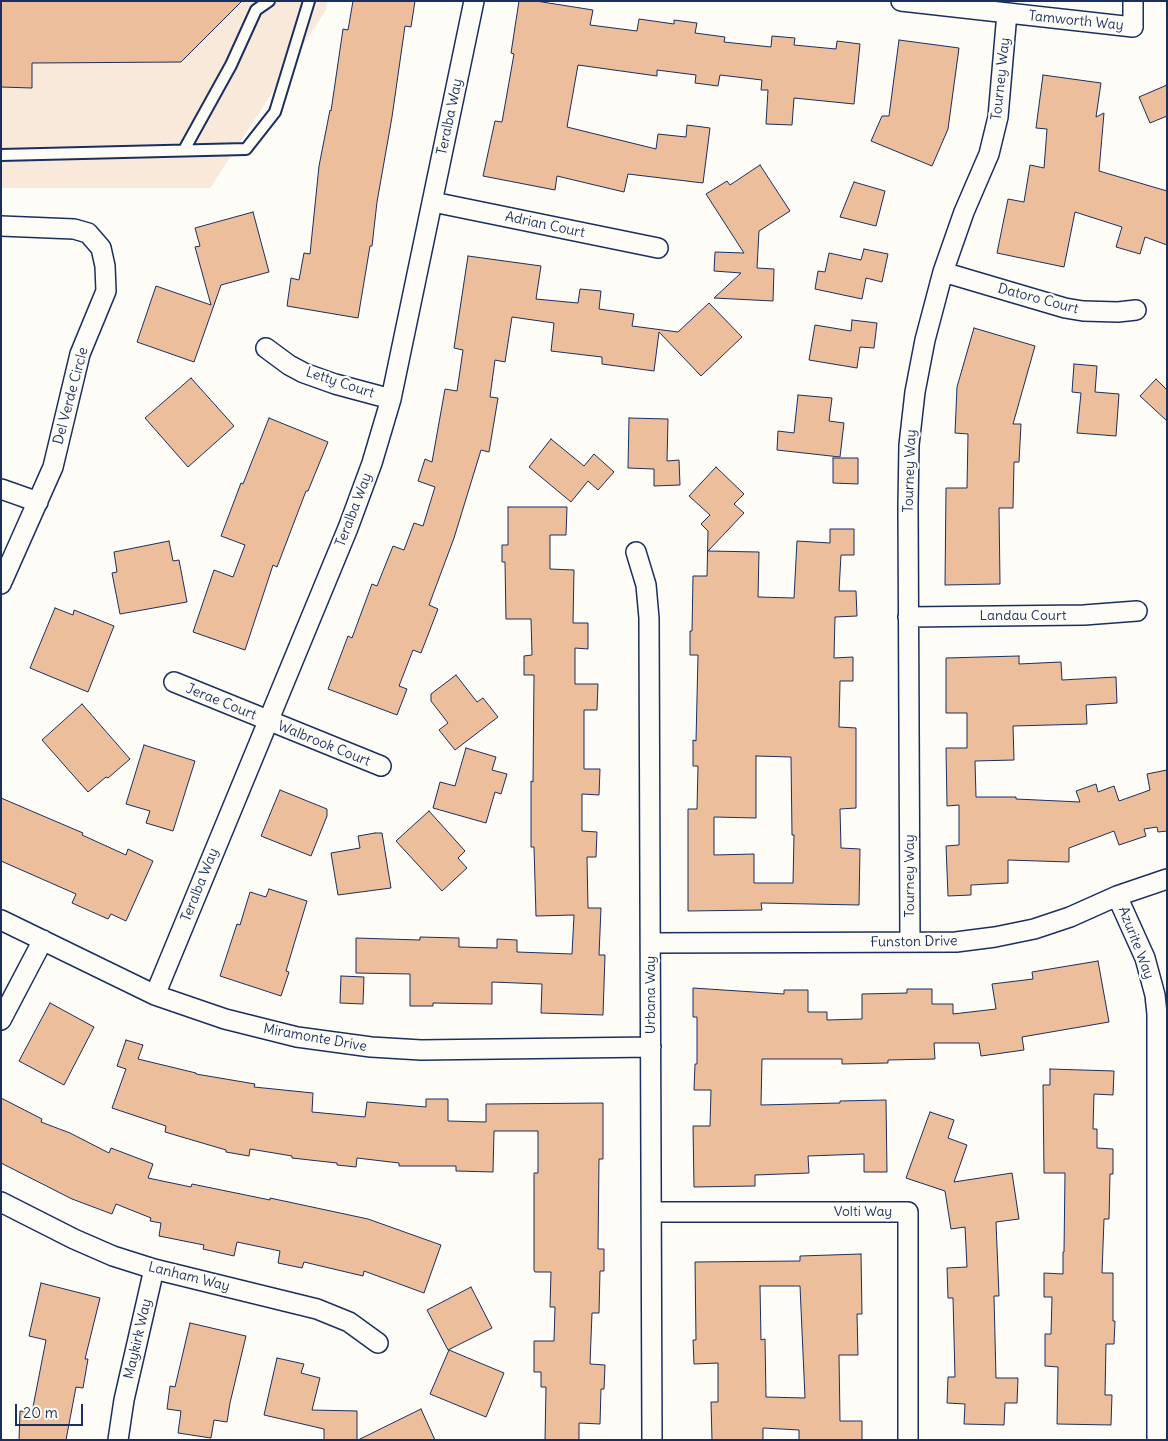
<!DOCTYPE html>
<style>
body{margin:0}
#map{position:relative;width:1168px;height:1441px;overflow:hidden;background:#fdfcf7;font-family:Delius,sans-serif}
canvas{display:block}
.frame{position:absolute;inset:0;border:2px solid #1b2f5e;pointer-events:none}
.scale{position:absolute;left:15px;top:1404px;width:68px;height:22px;box-sizing:border-box;border:2px solid #1b2f5e;border-top:0;padding-left:6px;font-size:15px;line-height:18px;white-space:nowrap;color:#1b2f5e;-webkit-text-stroke:4px #fdfcf7;paint-order:stroke}
</style>
<div id="map">
<canvas width="1168" height="1441"></canvas>
<div class="frame"></div>
<div class="scale">20 m</div>
</div>
<script>
const g = document.querySelector('canvas').getContext('2d');
g.lineJoin = 'round';
function fillPath(path, color) { g.fillStyle = color; g.fill(path, 'evenodd'); }
const poly = rows => new Path2D(rows.map(r => 'M' + r).join(''));
function trace(path, color, width, dash) { g.strokeStyle = color; g.lineWidth = width; g.lineCap = dash ? 'butt' : 'round'; g.setLineDash(dash || []); g.stroke(path); }
function label(font, color, halo, rows, align = 'center') {
  g.font = font + ' Delius,sans-serif'; g.lineWidth = 4.5; g.setLineDash([]); g.textBaseline = 'middle'; g.strokeStyle = halo; g.fillStyle = color; for (const [text, x, y, turn = 0] of rows) {
    g.save(); g.translate(x, y); g.rotate((+turn || 0) * Math.PI / 180); g.textAlign = isNaN(turn) ? turn : align; if (halo) g.strokeText(text, 0, 0); g.fillText(text, 0, 0); g.restore();
  }
}
const built = poly([
 [1,1,327,1,326,10,210,188,1,188]
]);
const building = poly([
 [1,1,242,1,181,62,32,63,32,88,1,87,1,1],
 [353,1,415,1,411,27,405,26,392,117,377,202,372,246,370,246,358,318,287,306,291,278,299,280,304,253,310,254,319,166,330,110,331,111,343,29,348,30,353,1],
 [519,1,536,1,593,10,590,25,637,31,639,19,674,24,674,20,697,23,695,33,725,37,724,42,771,47,772,36,795,38,794,45,836,49,837,41,860,44,854,104,794,98,792,125,766,124,768,90,761,90,762,80,720,75,718,86,695,83,696,75,657,70,657,76,578,65,567,127,656,149,658,134,686,137,687,125,710,128,703,183,628,174,624,192,557,176,555,190,483,176,495,121,502,122,514,54,511,53,519,1],
 [899,40,959,48,948,129,932,166,871,141,882,116,889,116,899,40],
 [1043,75,1101,83,1096,117,1104,113,1099,171,1167,191,1167,245,1145,237,1140,254,1116,247,1122,227,1075,212,1064,267,997,253,1008,199,1024,202,1030,165,1044,168,1047,129,1036,128,1043,75],
 [1167,85,1167,116,1150,123,1139,97,1167,85],
 [760,165,790,211,759,231,757,268,774,269,773,301,714,298,741,273,714,271,715,252,744,253,706,194,727,181,730,185,760,165],
 [854,182,885,191,876,226,840,217,854,182],
 [253,212,269,272,221,285,194,362,137,342,156,286,211,305,195,247,200,246,195,228,253,212],
 [864,249,888,254,882,282,866,278,862,299,815,289,818,271,825,272,829,253,861,260,864,249],
 [468,256,541,266,536,299,578,303,580,289,601,291,599,309,634,314,632,326,678,332,709,303,742,337,701,376,659,332,654,371,602,364,602,357,551,351,554,323,512,317,505,362,495,360,490,397,498,398,489,452,481,450,454,538,429,605,438,609,421,653,413,650,399,686,407,689,397,715,328,689,348,636,352,638,372,584,377,586,393,546,404,550,414,523,423,526,435,487,418,481,425,459,432,462,445,389,457,391,463,350,454,348,468,256],
 [852,320,877,323,874,348,860,347,857,368,809,360,815,325,851,331,852,320],
 [974,328,1035,346,1013,424,1021,424,1019,462,1014,462,1013,508,999,508,1000,584,945,585,946,488,967,488,968,434,955,433,957,387,974,328],
 [1074,364,1097,366,1095,392,1119,394,1116,436,1077,433,1081,393,1072,392,1074,364],
 [191,378,234,426,188,467,145,418,191,378],
 [1156,379,1167,390,1167,421,1140,396,1156,379],
 [798,395,832,398,829,421,844,423,840,457,777,450,778,431,794,433,798,395],
 [269,418,328,442,308,491,306,491,277,567,273,565,245,650,193,632,214,570,233,577,245,545,221,536,241,483,243,484,269,418],
 [629,418,668,419,667,461,679,460,680,485,654,486,654,469,628,468,629,418],
 [551,439,584,466,594,454,614,472,598,490,588,481,571,502,529,467,551,439],
 [833,458,858,458,858,484,833,483,833,458],
 [716,467,744,494,734,504,744,513,708,551,759,552,758,597,794,598,797,541,830,543,830,529,854,529,854,555,841,555,839,591,856,591,857,616,835,617,834,658,853,657,853,681,840,681,839,727,856,728,856,808,840,809,841,848,860,849,859,905,761,903,762,910,688,911,688,809,697,809,698,766,693,766,693,740,696,741,698,655,690,655,690,631,692,631,693,576,707,576,708,531,701,524,710,515,689,496,716,467],
 [756,756,791,757,792,835,794,835,793,883,754,883,754,854,714,855,714,817,756,818,756,756],
 [508,507,567,507,566,535,550,535,550,569,574,570,573,623,588,623,588,649,575,648,575,684,598,684,597,710,584,710,584,769,600,769,599,795,582,794,582,831,597,832,596,857,587,857,588,908,601,908,599,955,605,955,603,1015,541,1013,542,984,492,982,492,1004,433,1003,433,1006,410,1006,410,974,356,973,356,938,420,940,420,937,459,938,459,947,497,948,497,939,517,940,517,952,572,954,574,915,536,916,534,847,531,847,531,781,533,782,534,675,524,675,524,656,532,655,531,619,506,619,505,562,502,562,502,545,508,545,508,507],
 [169,541,173,561,179,560,187,602,120,614,112,573,117,572,114,552,169,541],
 [55,608,73,615,74,610,114,626,88,692,30,668,55,608],
 [1019,656,1019,664,1061,662,1062,680,1116,677,1117,703,1086,705,1087,724,1013,726,1014,760,975,761,976,797,1016,797,1016,799,1080,802,1076,791,1096,784,1098,792,1114,786,1119,801,1150,790,1147,774,1167,770,1167,831,1158,832,1157,827,1144,829,1146,836,1119,845,1114,831,1069,848,1069,862,1008,860,1008,883,971,885,971,895,948,896,946,846,959,845,959,805,947,806,946,748,967,748,967,713,946,713,946,658,1019,656],
 [456,675,477,702,483,698,498,717,455,750,439,730,448,723,431,701,431,694,456,675],
 [82,704,130,759,108,778,106,777,88,792,42,740,82,704],
 [144,745,195,761,173,831,146,823,150,811,126,804,144,745],
 [466,748,496,757,492,770,507,774,501,794,495,792,486,823,433,808,440,782,455,786,466,748],
 [280,790,327,809,327,816,311,856,261,836,280,790],
 [1,798,83,833,82,835,126,855,128,849,153,861,126,921,111,914,108,919,72,903,76,894,1,861,1,798],
 [429,811,465,851,458,858,467,868,442,891,396,841,429,811],
 [375,833,382,833,391,888,338,895,331,853,360,848,358,836,375,833],
 [269,889,307,901,286,971,289,972,281,996,220,976,237,924,240,925,250,892,266,897,269,889],
 [1098,961,1109,1022,1022,1037,1024,1050,981,1056,979,1043,934,1043,935,1059,888,1060,888,1063,842,1064,842,1059,762,1059,761,1105,840,1103,840,1101,886,1100,887,1172,864,1172,864,1154,808,1156,809,1173,755,1175,755,1186,694,1187,693,1126,710,1126,711,1090,694,1090,695,1064,697,1064,697,1017,693,1017,693,988,784,994,784,990,808,990,808,1012,827,1012,827,1020,862,1019,862,994,907,993,907,989,932,989,932,1004,953,1004,953,1014,996,1009,992,984,1033,979,1032,972,1098,961],
 [341,976,364,977,363,1004,340,1003,341,976],
 [50,1003,94,1027,64,1085,19,1061,50,1003],
 [126,1040,143,1045,138,1059,196,1073,196,1074,255,1084,254,1087,313,1093,312,1112,365,1117,367,1102,426,1107,426,1099,448,1099,448,1121,486,1122,486,1104,603,1103,603,1159,599,1159,598,1249,604,1249,604,1271,600,1271,599,1313,592,1313,590,1364,605,1365,604,1389,601,1389,600,1424,579,1423,579,1440,545,1440,546,1387,541,1387,541,1372,534,1372,534,1341,554,1341,555,1307,550,1307,551,1272,535,1272,534,1270,534,1173,538,1173,538,1131,494,1131,493,1172,456,1171,456,1166,399,1166,399,1163,357,1158,356,1167,337,1165,337,1163,292,1158,292,1156,250,1149,249,1156,226,1152,226,1150,165,1132,166,1126,112,1108,126,1069,117,1066,126,1040],
 [1050,1069,1114,1071,1113,1095,1094,1094,1093,1129,1097,1129,1097,1148,1113,1149,1113,1174,1110,1174,1109,1219,1104,1219,1102,1273,1113,1273,1113,1321,1115,1321,1114,1344,1106,1344,1105,1395,1112,1395,1111,1425,1057,1424,1058,1367,1045,1366,1045,1334,1051,1334,1052,1297,1044,1297,1044,1273,1063,1274,1063,1252,1064,1252,1065,1173,1044,1173,1043,1085,1050,1085,1050,1069],
 [1,1098,42,1119,41,1122,70,1133,109,1153,111,1148,153,1164,148,1178,191,1187,192,1184,270,1200,270,1198,368,1219,441,1245,424,1293,364,1271,363,1276,304,1262,302,1268,278,1263,280,1251,237,1242,234,1256,203,1249,204,1245,159,1236,161,1223,150,1221,151,1218,116,1204,112,1214,72,1199,1,1163,1,1098],
 [930,1112,954,1120,948,1138,967,1145,954,1182,1012,1173,1019,1219,996,1222,999,1296,994,1296,996,1378,1018,1378,1017,1403,1005,1403,1004,1425,964,1424,965,1404,947,1403,948,1377,955,1377,953,1298,948,1298,947,1268,967,1267,965,1227,951,1229,945,1191,906,1178,930,1112],
 [861,1254,862,1314,857,1314,858,1355,839,1355,840,1421,862,1421,862,1440,799,1440,799,1430,763,1428,763,1440,712,1440,711,1402,718,1402,718,1363,694,1364,693,1340,696,1340,695,1262,800,1261,800,1256,861,1254],
 [760,1286,800,1286,805,1398,766,1397,765,1339,761,1340,760,1286],
 [41,1283,100,1298,85,1359,88,1359,83,1388,76,1387,66,1440,19,1440,20,1411,32,1412,46,1340,29,1336,41,1283],
 [471,1287,492,1328,448,1350,427,1310,471,1287],
 [190,1323,246,1336,230,1403,227,1422,214,1420,211,1438,178,1433,181,1411,167,1409,170,1386,175,1387,190,1323],
 [449,1350,504,1373,486,1417,430,1394,449,1350],
 [277,1358,304,1364,301,1373,320,1378,312,1410,357,1411,357,1440,324,1440,324,1429,264,1415,277,1358],
 [421,1409,435,1440,358,1440,421,1409]
]);
const service = poly([
 [184,150,231,65,256,10,269,1],
 [1,155,246,149,275,112,309,1]
]);
const minor = poly([
 [901,1,1133,27,1133,1],
 [433,202,658,248],
 [1,226,74,229,88,233,101,248,105,266,106,291,80,354,53,467,1,584],
 [943,272,1065,308,1083,311,1118,312,1136,310],
 [266,348,289,365,304,373,335,384,391,399],
 [1,489,38,502],
 [636,552,646,585,649,618,652,1440],
 [908,617,1084,615,1137,611],
 [174,682,381,766],
 [1117,896,1145,958,1155,995,1157,1014,1157,1440],
 [1,920,155,995,225,1019,297,1037,371,1047,421,1050,651,1047],
 [910,942,908,506,909,445,915,392,925,340,943,272,964,212,989,154,998,117,1007,13],
 [651,943,956,942,995,937,1034,929,1070,917,1117,896,1167,879],
 [155,995,348,528,372,463,391,399,474,1],
 [1,1020,43,940],
 [1,1202,74,1239,113,1256,154,1269,317,1309,349,1322,378,1343],
 [652,1212,908,1212,908,1440],
 [118,1440,124,1400,154,1269]
]);
const streetNames = [
 ["Tamworth Way",1076,21,6],
 ["Tourney Way",1001,79,-84],
 ["Teralba Way",450,117,-78],
 ["Adrian Court",545,225,12],
 ["Datoro Court",1038,299,15],
 ["Letty Court",340,383,18],
 ["Del Verde Circle",71,396,-75],
 ["Tourney Way",910,471,-88],
 ["Teralba Way",354,510,-69],
 ["Landau Court",1023,616],
 ["Jerae Court",221,702,22],
 ["Walbrook Court",324,744,22],
 ["Tourney Way",910,876,-90],
 ["Teralba Way",200,885,-68],
 ["Funston Drive",914,942,-1],
 ["Azurite Way",1136,943,69],
 ["Urbana Way",651,995,-90],
 ["Miramonte Drive",315,1038,10],
 ["Volti Way",863,1212],
 ["Lanham Way",189,1277,14],
 ["Maykirk Way",138,1339,-77]
];
fillPath(built, '#f8e9db');
fillPath(building, '#ecbe9b');
trace(building, '#1b2f5e', 1);
trace(service, '#1b2f5e', 14);
trace(minor, '#1b2f5e', 22);
trace(service, '#fdfcf7', 10);
trace(minor, '#fdfcf7', 19);
label('14px', '#1b2f5e', '#fdfcf7', streetNames);
</script>
